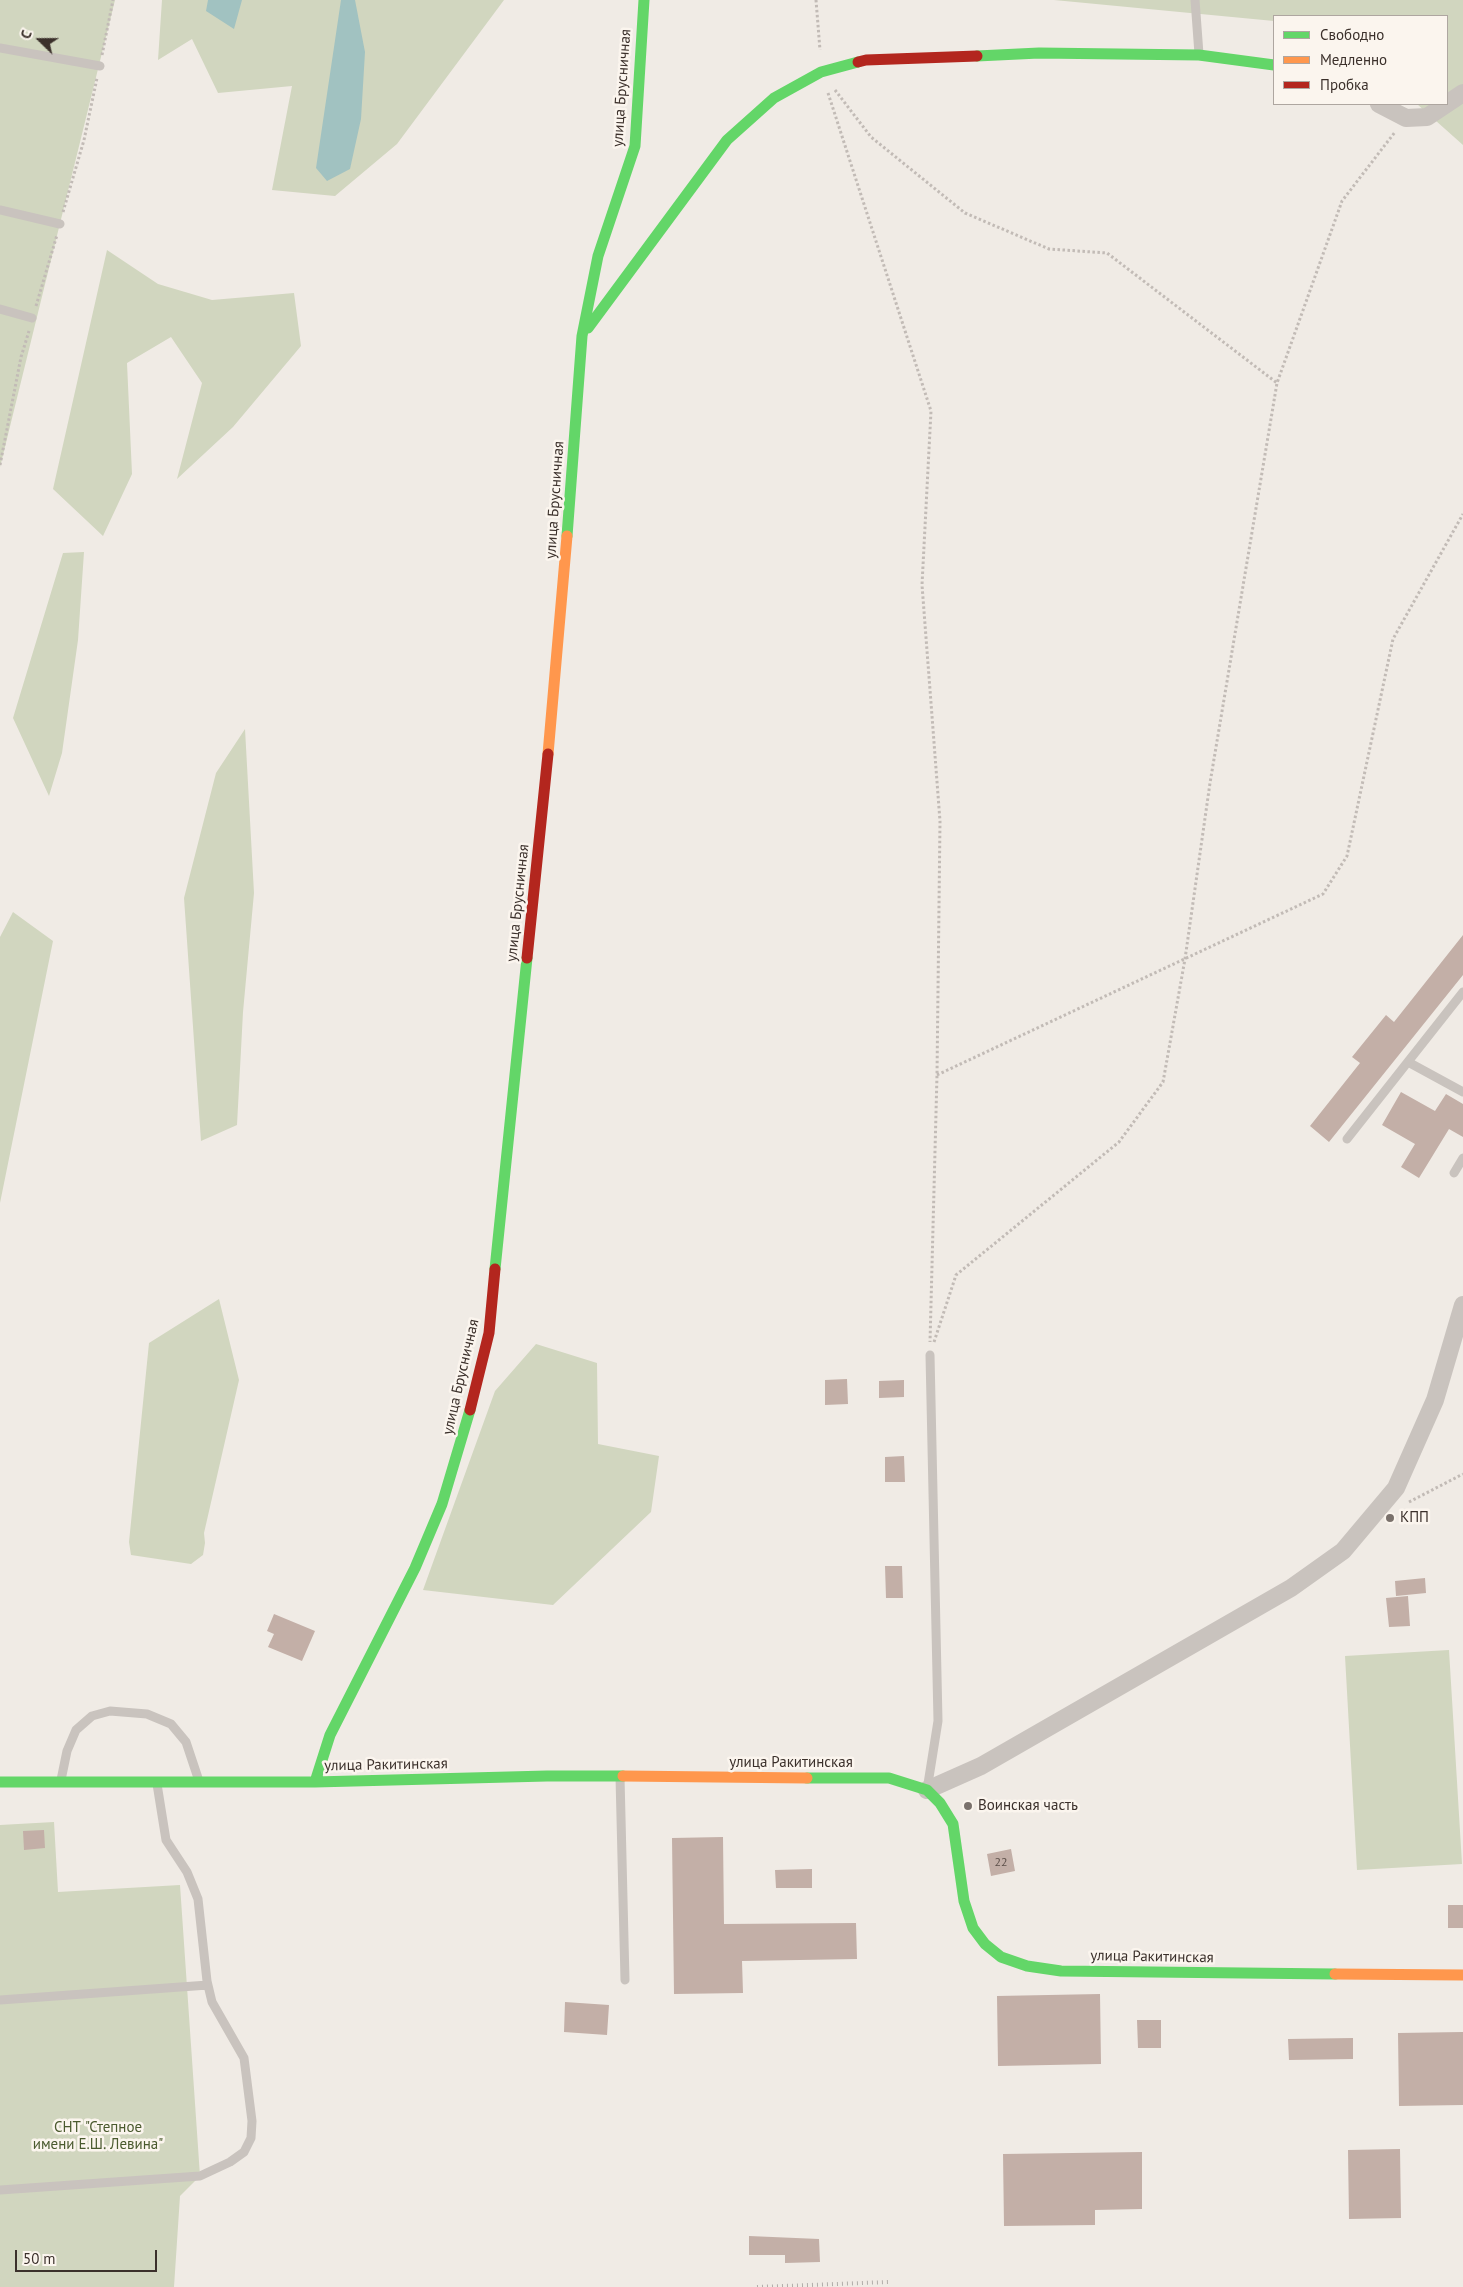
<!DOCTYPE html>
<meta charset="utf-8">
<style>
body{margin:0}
#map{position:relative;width:1463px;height:2287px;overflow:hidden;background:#f0ebe5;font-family:"PT Sans",sans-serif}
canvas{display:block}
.legend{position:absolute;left:1273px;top:15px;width:175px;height:90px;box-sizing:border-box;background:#fbf5ee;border:1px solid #aea6a0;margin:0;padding:6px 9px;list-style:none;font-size:15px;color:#3b302b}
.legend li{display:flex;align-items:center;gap:10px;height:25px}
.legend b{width:25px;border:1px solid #aea6a0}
.north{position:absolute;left:15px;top:15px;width:50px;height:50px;-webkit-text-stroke:4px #fbf5ee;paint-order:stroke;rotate:292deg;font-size:14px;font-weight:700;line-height:20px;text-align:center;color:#3b302b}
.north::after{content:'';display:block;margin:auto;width:18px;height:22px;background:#3b302b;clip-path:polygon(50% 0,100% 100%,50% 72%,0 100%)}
.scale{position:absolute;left:15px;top:2250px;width:142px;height:22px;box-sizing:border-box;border:2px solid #3b302b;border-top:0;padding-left:6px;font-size:15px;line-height:18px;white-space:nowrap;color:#3b302b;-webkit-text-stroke:4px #fbf5ee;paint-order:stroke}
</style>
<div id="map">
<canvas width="1463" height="2287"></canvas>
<ul class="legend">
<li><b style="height:6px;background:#63d668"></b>Свободно</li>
<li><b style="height:6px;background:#ff974d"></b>Медленно</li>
<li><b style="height:6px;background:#b3261e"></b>Пробка</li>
</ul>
<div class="north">С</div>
<div class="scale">50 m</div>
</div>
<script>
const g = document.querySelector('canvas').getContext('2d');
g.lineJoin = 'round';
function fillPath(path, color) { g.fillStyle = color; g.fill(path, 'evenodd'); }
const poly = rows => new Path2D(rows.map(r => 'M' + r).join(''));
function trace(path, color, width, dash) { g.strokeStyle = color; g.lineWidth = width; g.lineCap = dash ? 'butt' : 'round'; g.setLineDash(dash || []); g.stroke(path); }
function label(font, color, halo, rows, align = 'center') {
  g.font = font + ' "PT Sans",sans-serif'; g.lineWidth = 5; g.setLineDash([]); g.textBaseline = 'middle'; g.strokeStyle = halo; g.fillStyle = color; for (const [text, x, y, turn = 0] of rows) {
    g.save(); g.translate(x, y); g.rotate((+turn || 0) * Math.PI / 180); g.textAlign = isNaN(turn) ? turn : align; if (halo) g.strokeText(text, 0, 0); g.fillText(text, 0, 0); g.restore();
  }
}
const green = poly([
 [0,0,115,0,0,467],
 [162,0,504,0,397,144,335,196,272,190,292,86,218,93,192,39,158,60],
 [1054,0,1463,0,1463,145,1417,104,1447,104,1447,16,1274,16,1274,21],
 [107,250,158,284,212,300,294,293,301,346,233,427,177,479,202,383,171,337,127,363,132,474,103,536,53,489],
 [84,552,78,640,62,753,49,796,13,718,63,553],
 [245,729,254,893,243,1012,237,1125,201,1141,184,898,216,773],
 [13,912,53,941,0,1203,0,937],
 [219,1299,239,1380,204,1533,205,1543,203,1555,191,1564,131,1555,129,1542,149,1343],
 [536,1344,597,1363,598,1444,659,1456,651,1512,553,1605,423,1590,495,1391],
 [1449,1650,1462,1864,1357,1870,1345,1656],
 [54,1822,58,1892,180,1885,200,2176,180,2196,174,2287,0,2287,0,1825]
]);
const water = poly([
 [208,0,242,0,234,29,206,11],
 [341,0,355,0,365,52,361,119,350,169,327,181,316,168]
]);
const building = poly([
 [1463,935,1463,975,1329,1142,1310,1126,1360,1063,1352,1057,1386,1015,1394,1022],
 [1401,1092,1435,1111,1446,1094,1463,1104,1463,1137,1449,1129,1419,1178,1401,1167,1415,1144,1382,1125],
 [847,1379,848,1404,825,1405,825,1380],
 [904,1380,904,1397,879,1398,879,1381],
 [904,1456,905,1482,885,1482,885,1457],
 [885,1566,902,1566,903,1598,886,1598],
 [1425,1578,1426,1593,1396,1596,1395,1581],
 [1408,1596,1410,1626,1389,1627,1386,1598],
 [274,1614,315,1631,302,1661,268,1647,274,1634,267,1631],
 [44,1830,45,1848,24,1850,23,1831],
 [723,1837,724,1924,856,1923,857,1959,742,1961,743,1993,674,1994,672,1838],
 [1011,1849,1015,1871,991,1876,987,1854],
 [812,1869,812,1888,776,1888,775,1870],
 [1448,1905,1463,1905,1463,1928,1448,1928],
 [1100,1994,1101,2064,998,2066,997,1996],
 [565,2002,609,2005,607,2035,564,2032],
 [1137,2020,1161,2020,1161,2048,1138,2048],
 [1463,2032,1463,2105,1399,2106,1398,2033],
 [1353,2038,1353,2059,1289,2060,1288,2039],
 [1400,2149,1401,2218,1349,2219,1348,2150],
 [1142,2152,1142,2209,1095,2210,1095,2225,1004,2226,1003,2154],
 [749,2236,819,2239,820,2262,785,2263,785,2255,749,2255]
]);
const path = poly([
 [816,0,820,50],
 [102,55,113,0],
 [835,90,871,137,965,213,1049,249,1107,253,1277,383],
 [828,93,931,411,922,585,940,821,937,1075,930,1342],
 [63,212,84,140,97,78],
 [36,306,57,235],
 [0,465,21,357,29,331],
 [937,1075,1323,894,1347,856,1393,639,1463,514],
 [934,1342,956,1275,1119,1142,1163,1082,1185,959,1210,783,1277,383,1342,201,1395,132],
 [1409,1502,1463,1474]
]);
const lane = poly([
 [1195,0,1199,54],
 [0,48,100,66],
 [0,210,60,224],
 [0,309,32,318],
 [1408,1062,1463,1092],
 [1347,1139,1463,992],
 [1454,1173,1463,1158],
 [620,1777,625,1980],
 [61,1780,67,1751,76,1730,92,1716,110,1711,147,1714,171,1724,186,1742,199,1781],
 [927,1790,938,1721,930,1355],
 [0,2000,208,1985],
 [0,2190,200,2176,230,2162,244,2152,251,2138,252,2121,244,2058,212,2002,207,1981,198,1899,187,1872,166,1840,157,1784]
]);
const street = poly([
 [1379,104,1406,118,1427,117,1463,93],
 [927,1790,981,1766,1291,1588,1343,1551,1396,1488,1435,1400,1463,1305]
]);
const fast = poly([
 [977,56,1039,53,1199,55,1274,65],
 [588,328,727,140,774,98,821,72,858,62],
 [567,536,582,336,598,256,635,146,644,0],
 [495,1269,527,958],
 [807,1778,889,1778,927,1790,940,1803,953,1824,964,1901,973,1928,985,1944,1001,1957,1027,1966,1061,1971,1335,1974],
 [0,1782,315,1782,547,1776,623,1776],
 [315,1782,330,1735,415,1568,442,1504,470,1410]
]);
const slow = poly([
 [548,754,567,536],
 [623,1776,807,1778],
 [1335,1974,1463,1975]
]);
const jam = poly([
 [858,62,866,60,977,56],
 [527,958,548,754],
 [470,1410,489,1333,495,1269]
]);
const rail = poly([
 [757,2287,888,2282]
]);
const markers = [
 [1390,1518,5,"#7a716c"],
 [968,1806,5,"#7a716c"]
];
const numberNames = [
 ["22",1001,1863]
];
const streetNames = [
 ["улица Брусничная",622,88,-86],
 ["улица Брусничная",555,500,-86],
 ["улица Брусничная",518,903,-84],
 ["улица Брусничная",461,1377,-77],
 ["улица Ракитинская",791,1763],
 ["улица Ракитинская",386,1765,-1],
 ["улица Ракитинская",1152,1957,1]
];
const poiNames = [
 ["КПП",1400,1518],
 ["Воинская часть",978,1806]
];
const parkNames = [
 ["СНТ \"Степное",98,2128],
 ["имени Е.Ш. Левина\"",98,2145]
];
fillPath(green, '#d1d6bf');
fillPath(water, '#a1c2c1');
fillPath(building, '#c3afa7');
trace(path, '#c2bbb6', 3, [2.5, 2.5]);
trace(lane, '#c9c3be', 9);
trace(street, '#c9c3be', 18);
trace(fast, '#63d668', 11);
trace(slow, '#ff974d', 11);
trace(jam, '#b3261e', 11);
trace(rail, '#b1aca8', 4, [1, 4]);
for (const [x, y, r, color] of markers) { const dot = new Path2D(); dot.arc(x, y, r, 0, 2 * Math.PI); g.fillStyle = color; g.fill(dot); trace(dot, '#fbf5ee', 2); }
label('12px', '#5d504a', null, numberNames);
label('15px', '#3b302b', '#fbf5ee', streetNames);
label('15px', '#3b302b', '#fbf5ee', poiNames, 'left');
label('15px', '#4a5a2e', '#fbf5ee', parkNames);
</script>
